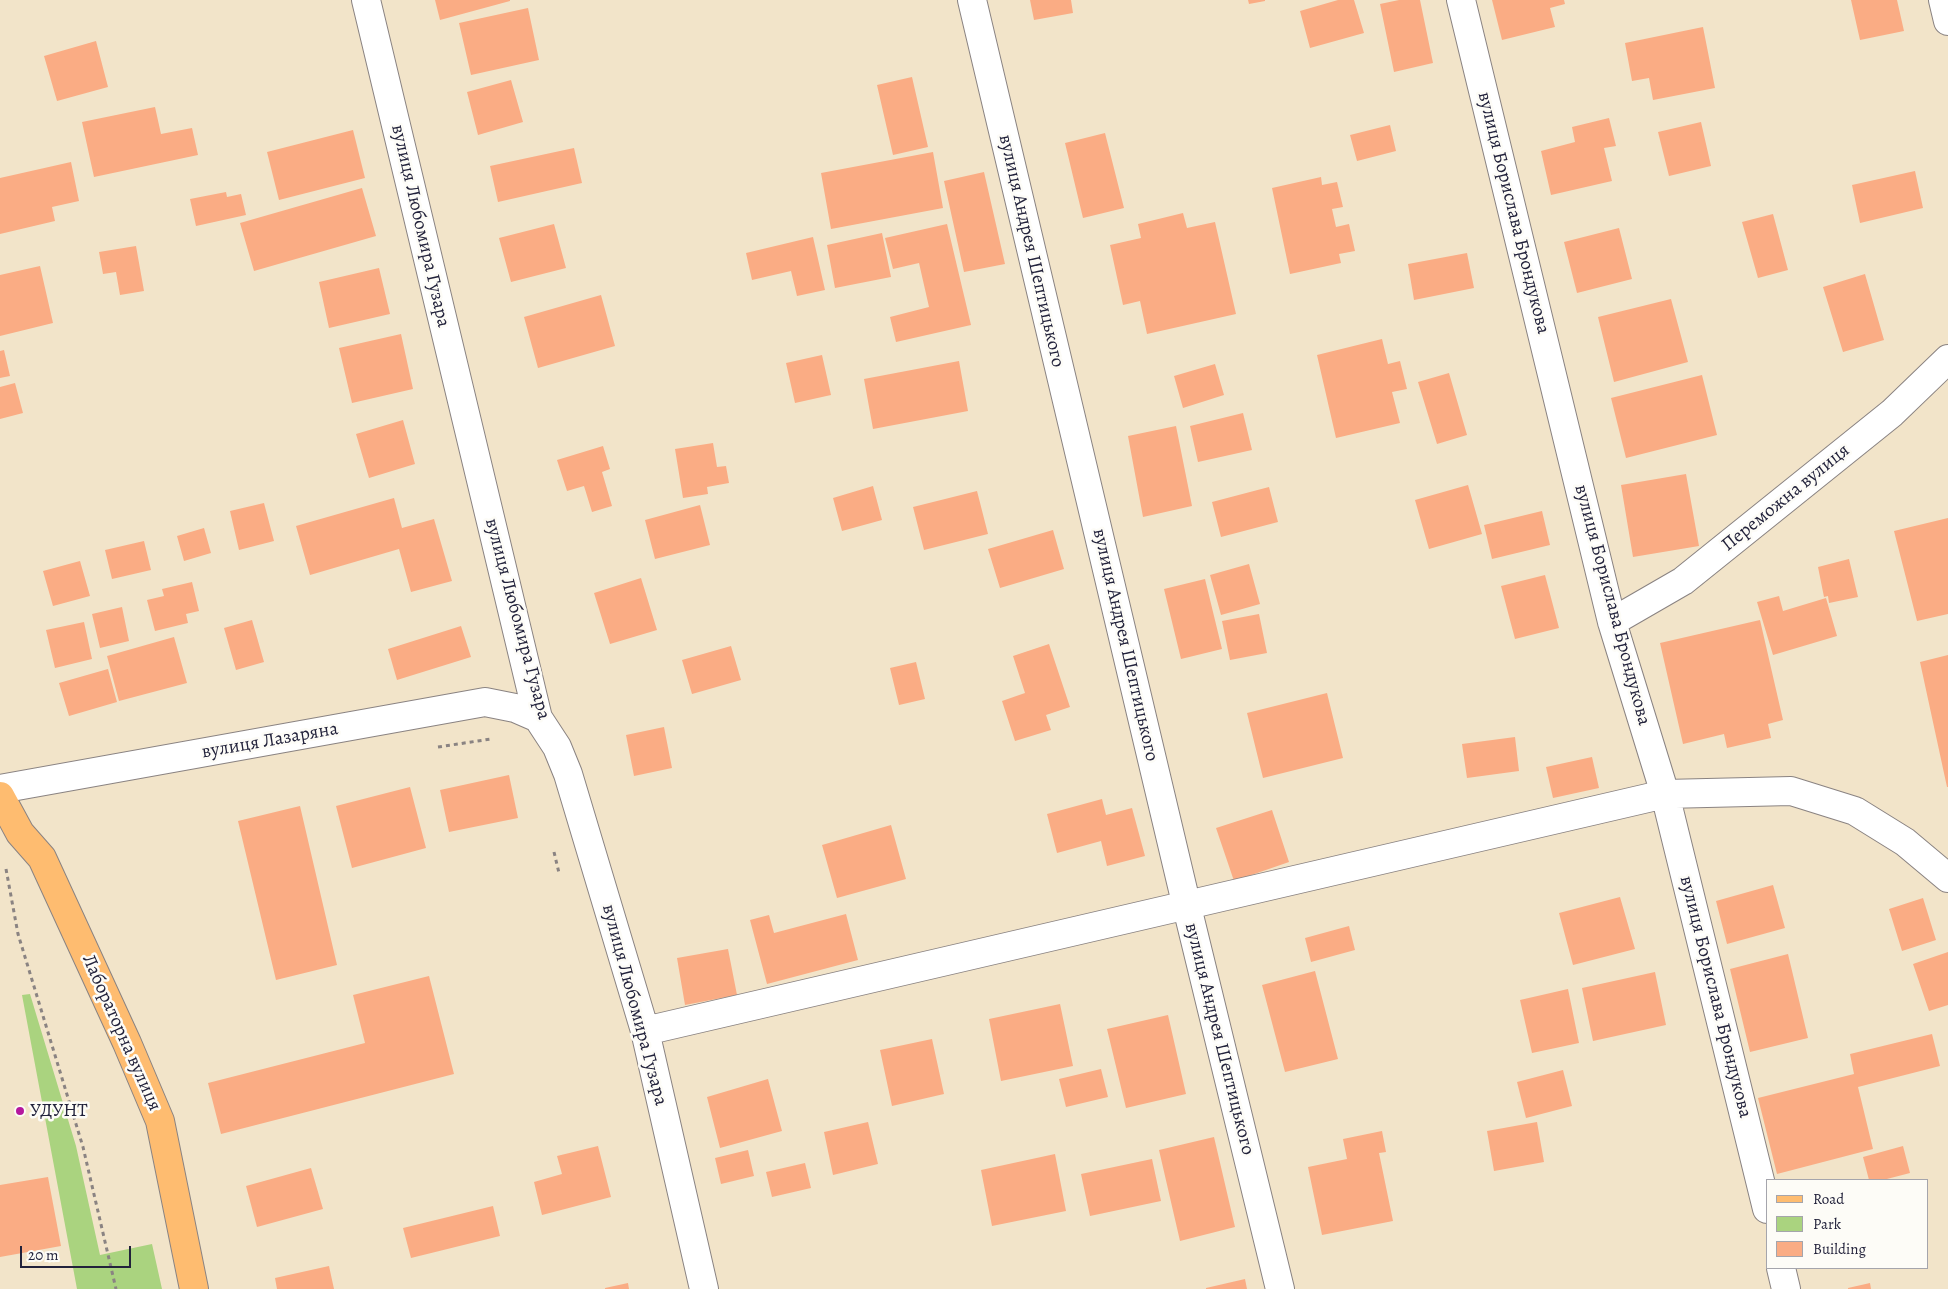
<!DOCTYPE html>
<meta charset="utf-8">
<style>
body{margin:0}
#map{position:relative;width:1948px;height:1289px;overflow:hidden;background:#f2e4c9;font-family:Alegreya,serif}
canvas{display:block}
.legend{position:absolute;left:1766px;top:1179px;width:162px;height:90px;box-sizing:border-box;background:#fdfcf7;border:1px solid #a5a5ac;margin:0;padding:6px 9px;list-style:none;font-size:15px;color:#22223b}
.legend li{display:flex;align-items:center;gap:10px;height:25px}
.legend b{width:25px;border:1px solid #a5a5ac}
.scale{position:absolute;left:20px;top:1246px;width:111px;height:22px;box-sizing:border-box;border:2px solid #22223b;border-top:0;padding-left:6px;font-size:15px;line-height:18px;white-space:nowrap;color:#22223b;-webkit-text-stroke:4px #fdfcf7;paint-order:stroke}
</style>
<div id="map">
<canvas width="1948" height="1289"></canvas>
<ul class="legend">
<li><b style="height:6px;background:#febc70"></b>Road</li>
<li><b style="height:14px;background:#aad37f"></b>Park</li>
<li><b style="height:14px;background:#faac84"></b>Building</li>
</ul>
<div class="scale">20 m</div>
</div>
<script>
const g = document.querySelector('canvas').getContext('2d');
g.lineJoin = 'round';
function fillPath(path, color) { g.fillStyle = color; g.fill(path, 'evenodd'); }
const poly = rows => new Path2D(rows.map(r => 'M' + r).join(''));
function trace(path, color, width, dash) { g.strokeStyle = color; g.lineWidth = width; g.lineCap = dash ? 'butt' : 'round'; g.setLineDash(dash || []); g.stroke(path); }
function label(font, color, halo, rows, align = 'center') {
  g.font = font + ' Alegreya,serif'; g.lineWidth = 5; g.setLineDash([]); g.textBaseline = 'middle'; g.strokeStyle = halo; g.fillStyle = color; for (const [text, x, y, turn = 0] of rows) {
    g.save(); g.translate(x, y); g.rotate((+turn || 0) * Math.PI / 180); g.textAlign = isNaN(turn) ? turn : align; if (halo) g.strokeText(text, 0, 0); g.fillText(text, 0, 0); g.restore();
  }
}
const green = poly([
 [30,994,76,1146,100,1255,152,1244,162,1289,77,1289,22,995]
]);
const building = poly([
 [435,0,510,0,510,1,440,20],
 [1030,0,1071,0,1073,13,1034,20],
 [1248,0,1265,0,1265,1,1249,4],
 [1338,0,1354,0,1364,33,1310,48,1300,11],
 [1399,0,1420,0,1433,63,1394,72,1380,4],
 [1492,0,1564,0,1565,4,1550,8,1555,27,1502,40],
 [1851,0,1897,0,1904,31,1860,40],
 [528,8,539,60,471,75,459,23],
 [1703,27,1715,88,1653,100,1649,78,1632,81,1625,43],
 [96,41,108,87,57,101,44,56],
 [912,77,928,147,893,155,877,85],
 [511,80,523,122,478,135,467,92],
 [155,107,161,134,192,128,198,155,94,177,82,122],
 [1609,118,1616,146,1604,148,1612,181,1551,195,1541,151,1575,142,1572,127],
 [1701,122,1711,166,1669,176,1658,132],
 [1390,125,1396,151,1357,161,1350,135],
 [353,130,365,178,279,200,267,152],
 [1105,133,1124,208,1083,218,1065,143],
 [574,148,582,183,498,202,490,166],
 [933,152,943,208,831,229,821,173],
 [71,162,79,201,52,207,55,221,0,234,0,178],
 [1915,171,1923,208,1860,223,1852,185],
 [984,172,1005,264,964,272,944,181],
 [1321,177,1322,185,1337,182,1343,207,1332,209,1336,227,1349,224,1355,251,1339,254,1341,263,1290,274,1272,188],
 [362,188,376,236,254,271,240,223],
 [226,192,227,197,241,194,246,215,196,226,190,199],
 [1183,213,1187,228,1215,222,1236,314,1147,334,1140,301,1123,305,1110,245,1141,238,1138,224],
 [1773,214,1788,270,1758,278,1742,222],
 [554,224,566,268,511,282,499,238],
 [947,224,971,325,896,342,890,317,929,307,919,263,893,269,885,238],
 [1619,228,1632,279,1577,293,1564,242],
 [882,233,891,277,835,288,827,245],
 [813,237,825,290,797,296,791,271,752,280,746,253],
 [136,246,144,291,120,295,116,272,103,274,99,252],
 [1467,253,1474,288,1414,300,1408,264],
 [40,266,53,323,0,336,0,275],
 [379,268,390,314,329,328,319,282],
 [1865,274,1884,340,1843,352,1823,287],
 [601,295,615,346,538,368,524,317],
 [1671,299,1688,362,1614,382,1598,317],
 [401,334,413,389,352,403,339,348],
 [1382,339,1388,364,1400,361,1407,389,1392,392,1400,423,1336,438,1317,355],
 [4,350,10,376,0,378,0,351],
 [822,355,831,395,795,403,786,363],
 [959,361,968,411,873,429,864,379],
 [1215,364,1224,395,1183,408,1174,376],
 [1449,373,1467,435,1437,444,1418,382],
 [1702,375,1717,435,1626,458,1611,398],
 [15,383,23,413,0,419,0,387],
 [1243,413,1252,450,1198,462,1190,426],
 [403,420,415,464,369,478,356,434],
 [1176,426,1192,506,1143,517,1128,436],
 [713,443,717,467,726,466,729,483,707,487,708,494,683,498,675,449],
 [603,446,610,469,602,472,612,506,592,512,584,486,567,491,557,460],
 [1686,474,1699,546,1633,557,1621,485],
 [1468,485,1482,534,1429,549,1415,500],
 [873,486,882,520,842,531,833,498],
 [1269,487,1278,522,1221,537,1212,502],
 [977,491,988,534,924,550,913,507],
 [394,498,402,528,434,519,452,581,411,592,399,549,310,575,296,526],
 [264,503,274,541,239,550,230,511],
 [700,505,710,545,655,559,645,520],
 [1542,511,1550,545,1492,559,1484,525],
 [1948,518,1948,614,1917,621,1894,531],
 [204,528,211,553,184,561,177,536],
 [1053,530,1064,569,1000,588,988,549],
 [144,541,151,570,112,579,105,550],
 [1849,559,1858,597,1829,603,1828,596,1824,597,1818,567],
 [80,561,90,596,53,606,43,571],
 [1249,564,1260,604,1221,615,1210,575],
 [1545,575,1559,628,1515,639,1501,586],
 [641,578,657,630,610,644,594,593],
 [1205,579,1222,649,1181,659,1164,589],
 [192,582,199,611,186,614,188,623,155,631,147,600,164,596,162,589],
 [1779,596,1783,611,1826,598,1837,636,1773,655,1757,602],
 [122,607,129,641,100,648,92,614],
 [1259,614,1267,653,1230,660,1222,621],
 [252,620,264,662,236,670,224,628],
 [1760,620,1783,720,1768,724,1771,738,1727,748,1724,734,1683,744,1660,643],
 [84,622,92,659,55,668,46,630],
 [461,626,471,657,397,680,388,649],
 [174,637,187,683,119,701,107,656],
 [1049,644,1070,707,1046,715,1051,730,1015,741,1002,701,1025,693,1013,656],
 [731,646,741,680,692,694,682,660],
 [1948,655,1948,787,1947,787,1920,662],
 [916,662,925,699,899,705,890,668],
 [108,669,117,702,69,716,59,683],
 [1327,693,1343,758,1263,778,1247,713],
 [664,727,672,768,634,776,626,735],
 [1515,737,1519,771,1467,778,1462,744],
 [1592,757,1599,788,1553,798,1546,767],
 [509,775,518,818,449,832,440,790],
 [410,787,426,848,352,868,336,806],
 [1102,799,1106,815,1132,808,1145,856,1107,866,1101,841,1057,853,1047,814],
 [300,806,337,965,276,980,238,821],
 [1272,810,1289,862,1234,881,1216,828],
 [891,825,906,879,837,898,822,845],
 [1773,885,1785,928,1727,944,1716,901],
 [1620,897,1635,949,1573,965,1559,913],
 [1923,898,1936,940,1902,951,1889,909],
 [846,914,858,960,767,984,750,920,769,915,774,933],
 [1349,926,1355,950,1311,962,1305,938],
 [728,949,737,995,685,1005,677,958],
 [1948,952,1948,1005,1929,1011,1913,964],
 [1788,954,1808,1038,1750,1052,1730,969],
 [1315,971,1338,1059,1285,1072,1262,985],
 [1655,972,1666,1025,1593,1041,1582,988],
 [429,976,454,1074,221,1134,208,1083,365,1043,353,995],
 [1568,989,1579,1043,1532,1053,1520,1000],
 [1060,1004,1073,1066,1001,1081,989,1019],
 [1168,1015,1186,1094,1126,1108,1107,1029],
 [1932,1034,1940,1066,1858,1087,1873,1149,1777,1174,1758,1098,1854,1074,1850,1054],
 [932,1039,944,1094,892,1106,880,1050],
 [1101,1069,1108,1097,1066,1107,1059,1079],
 [1563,1070,1572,1106,1526,1118,1517,1082],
 [768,1079,782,1131,720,1148,707,1097],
 [868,1122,878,1164,833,1175,824,1132],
 [1537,1122,1544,1162,1494,1171,1487,1131],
 [1382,1131,1386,1152,1379,1153,1393,1221,1322,1235,1308,1167,1347,1159,1343,1139],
 [1214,1137,1235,1227,1180,1241,1159,1150],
 [598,1146,611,1197,542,1215,534,1182,562,1174,557,1156],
 [1903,1146,1910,1173,1883,1180,1869,1180,1863,1157],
 [748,1150,754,1176,721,1184,715,1158],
 [1055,1154,1066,1211,992,1226,981,1170],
 [1152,1159,1161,1201,1090,1216,1081,1174],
 [805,1163,811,1188,772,1197,766,1172],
 [311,1168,323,1209,257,1227,246,1186],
 [48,1177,61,1246,0,1257,0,1185],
 [493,1206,500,1236,411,1258,403,1228],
 [329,1266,334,1289,277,1289,275,1278],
 [1245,1279,1247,1289,1206,1289,1206,1288],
 [628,1283,629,1289,605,1289,605,1288],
 [1870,1283,1871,1289,1848,1289,1848,1288]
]);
const path = poly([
 [438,747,491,739],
 [554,852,559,873],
 [6,869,18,934,83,1147,116,1289]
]);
const minor = poly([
 [366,0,538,718,557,747,568,774,645,1031,704,1289],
 [972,0,1187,907,1280,1289],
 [1461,0,1612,622,1665,794,1767,1209],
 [1943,0,1948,21],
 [1612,622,1683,581,1892,413,1948,359],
 [0,789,485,702,515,708,538,718],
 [645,1031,1665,794,1791,791,1855,811,1905,842,1948,878],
 [1781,1268,1786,1289]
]);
const major = poly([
 [0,796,20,833,42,858,127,1043,160,1121,194,1289]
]);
const markers = [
 [20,1111,5,"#b5179e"]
];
const streetNames = [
 ["вулиця Борислава Брондукова",1513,213,76],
 ["вулиця Любомира Гузара",420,226,77],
 ["вулиця Андрея Шептицького",1031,251,77],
 ["Переможна вулиця",1786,498,-39],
 ["вулиця Борислава Брондукова",1612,605,75],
 ["вулиця Любомира Гузара",517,619,75],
 ["вулиця Андрея Шептицького",1125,645,77],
 ["вулиця Лазаряна",270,741,-10],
 ["вулиця Борислава Брондукова",1715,997,76],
 ["вулиця Любомира Гузара",634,1005,75],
 ["Лабораторна вулиця",121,1033,66],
 ["вулиця Андрея Шептицького",1219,1039,76]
];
const poiNames = [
 ["УДУНТ",30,1111]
];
fillPath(green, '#aad37f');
fillPath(building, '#faac84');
trace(minor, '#8a8382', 30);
trace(major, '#8a8382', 30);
trace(path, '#8a8382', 3, [4, 4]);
trace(minor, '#fff', 28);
trace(major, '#febc70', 28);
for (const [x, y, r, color] of markers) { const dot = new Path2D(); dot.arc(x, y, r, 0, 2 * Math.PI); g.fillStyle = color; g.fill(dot); trace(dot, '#fdfcf7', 2); }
label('19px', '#22223b', '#fdfcf7', streetNames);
label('19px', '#22223b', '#fdfcf7', poiNames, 'left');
</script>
